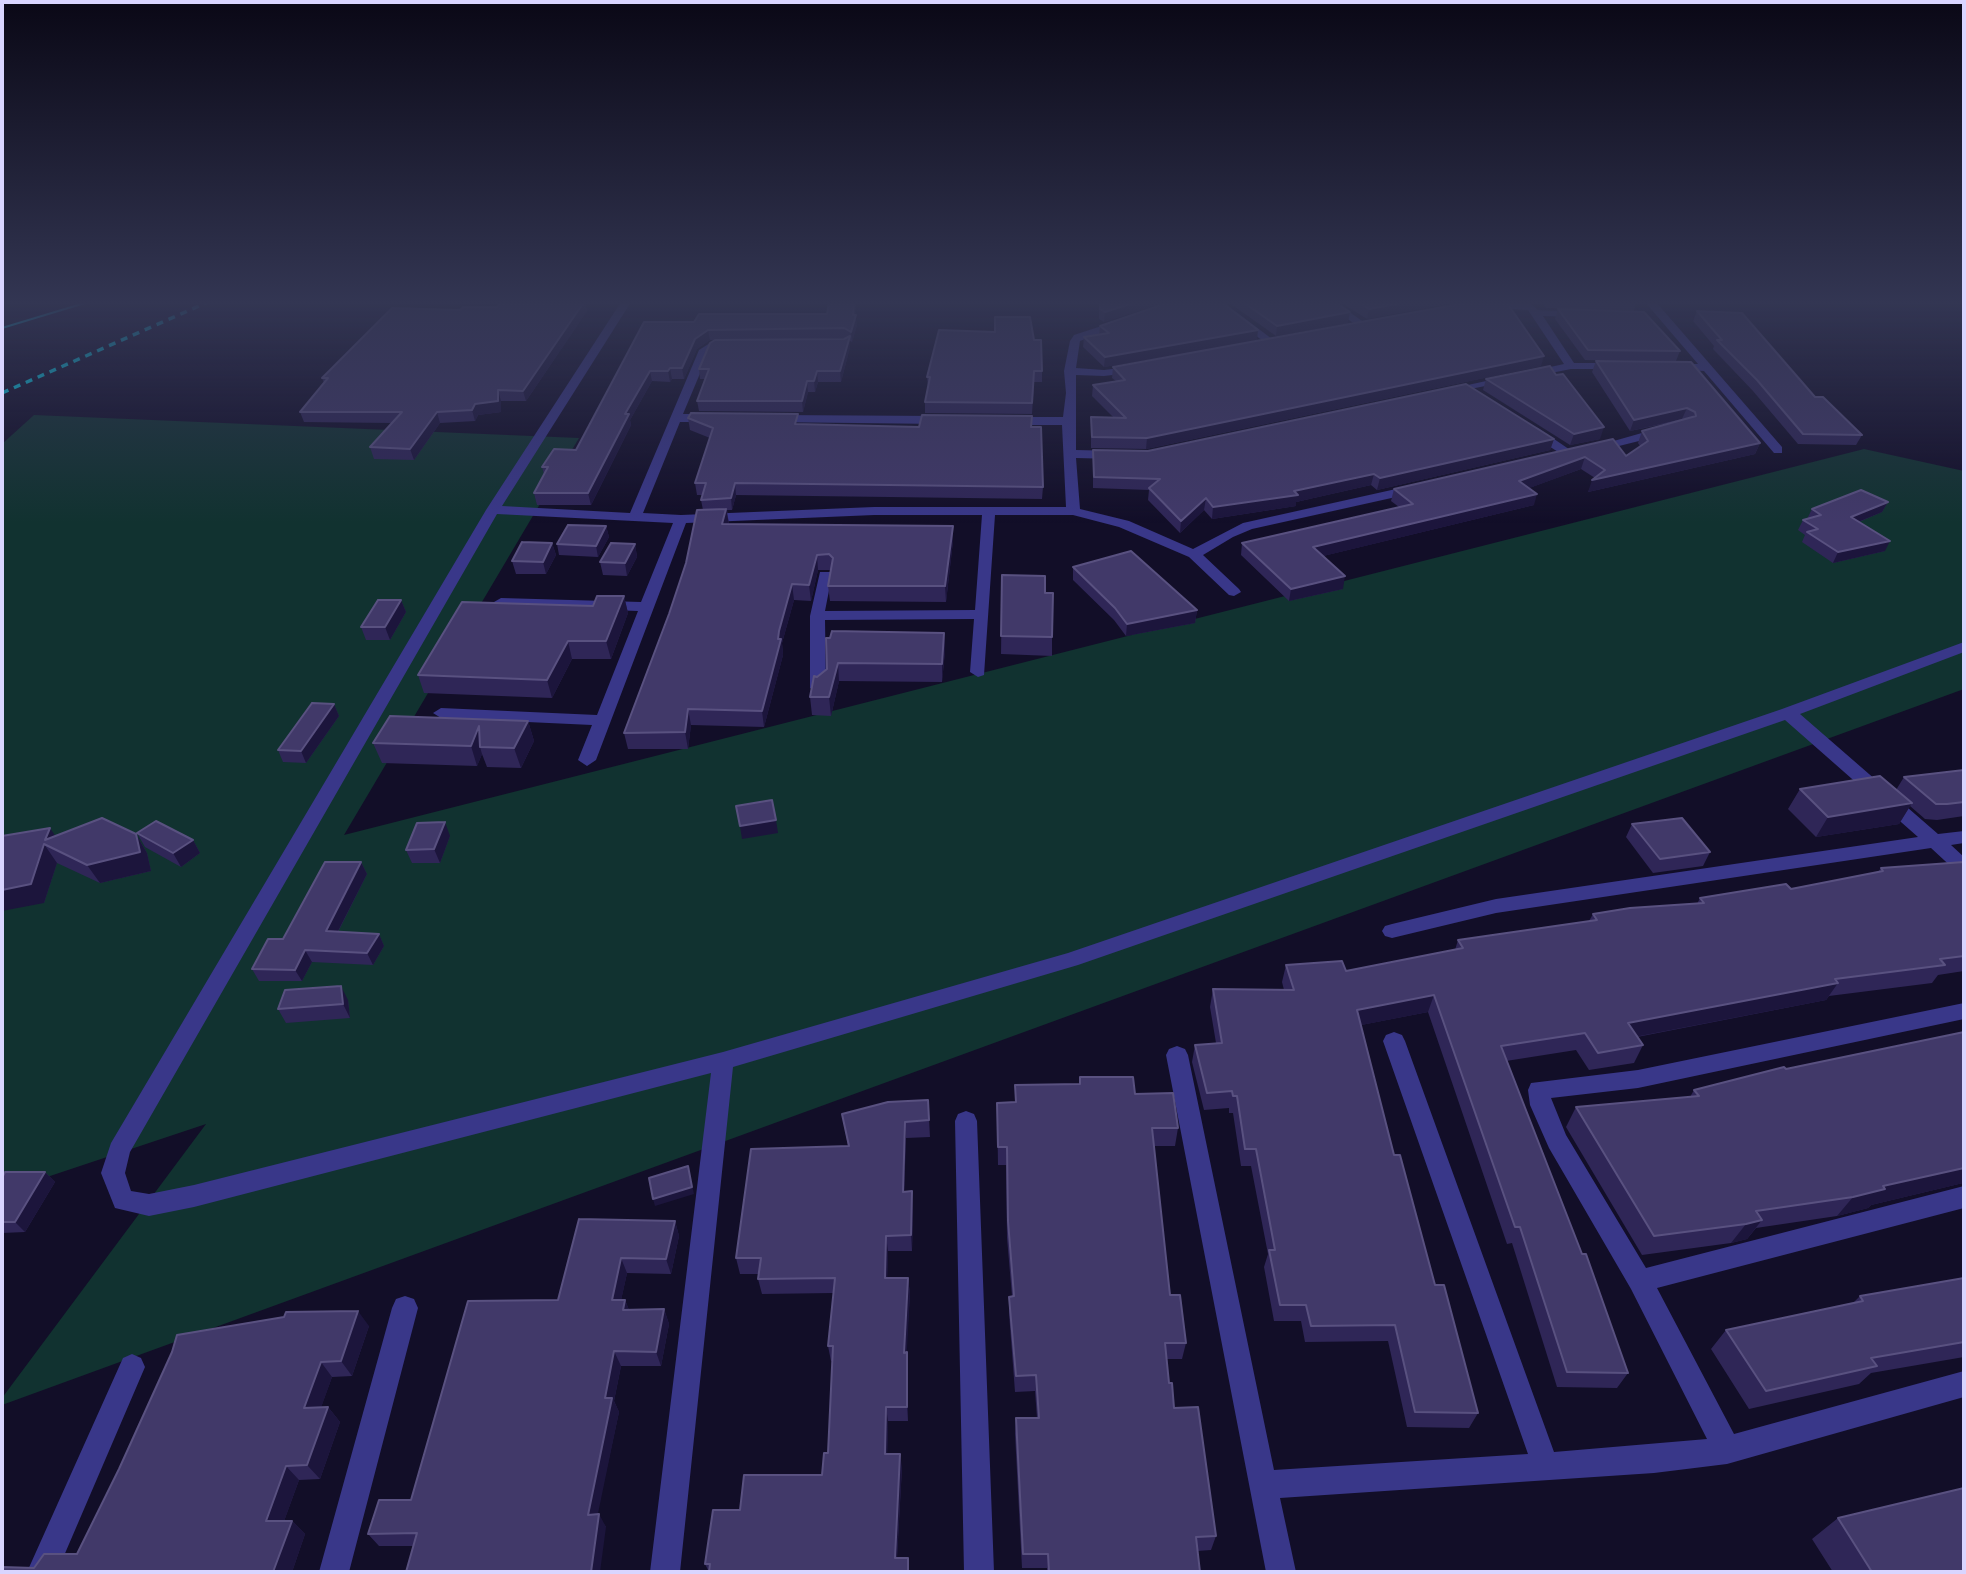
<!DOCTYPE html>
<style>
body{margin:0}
#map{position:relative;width:1966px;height:1574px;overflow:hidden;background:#120e28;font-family:Jost,sans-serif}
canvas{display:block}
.frame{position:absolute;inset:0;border:4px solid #d9d5ff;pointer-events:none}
</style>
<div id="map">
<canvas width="1966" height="1574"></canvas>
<div class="frame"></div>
</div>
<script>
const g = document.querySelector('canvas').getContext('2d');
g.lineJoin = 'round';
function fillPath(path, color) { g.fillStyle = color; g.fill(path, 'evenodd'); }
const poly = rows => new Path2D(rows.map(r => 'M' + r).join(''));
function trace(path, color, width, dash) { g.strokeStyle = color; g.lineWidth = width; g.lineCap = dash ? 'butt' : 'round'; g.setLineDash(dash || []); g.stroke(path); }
const green = poly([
 [34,415,579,438,344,835,1864,449,1964,471,1964,689,2,1405,2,1398,206,1124,2,1192,2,444]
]);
const minor = poly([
 [621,302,631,302,502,506,630,513,699,350,710,343,728,341,733,344,732,346,709,352,683,414,711,414,717,418,711,422,680,422,643,513,681,515,874,507,1066,507,1062,425,1009,425,1003,421,1009,417,1063,417,1066,393,1064,371,1070,341,1074,335,1120,320,1124,321,1124,325,1080,341,1076,368,1104,370,1137,366,1143,369,1137,372,1104,376,1076,375,1076,450,1117,451,1123,455,1117,459,1076,458,1080,509,1129,521,1193,549,1243,523,1414,485,1421,489,1414,493,1252,529,1233,537,1203,555,1239,589,1241,592,1234,596,1229,595,1189,557,1119,527,1073,515,995,515,984,675,978,677,970,672,974,619,825,620,826,688,818,693,810,688,810,616,820,572,830,572,832,575,825,611,975,610,982,515,874,515,686,523,596,760,587,766,578,760,592,725,441,718,433,713,441,708,597,715,638,611,501,606,494,602,501,598,641,602,673,523,497,514,130,1152,125,1173,131,1191,149,1194,194,1185,723,1052,1068,953,1782,709,1964,642,1964,652,1800,714,1938,834,1964,831,1964,843,1951,845,1964,857,1964,874,1957,872,1931,848,1496,913,1392,938,1385,936,1382,931,1385,926,1392,924,1496,899,1918,837,1785,720,1078,965,733,1067,680,1572,650,1572,711,1073,194,1207,149,1216,115,1208,101,1173,111,1143,486,510,621,302],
 [1211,302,1223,302,1276,342,1267,344,1211,302],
 [1323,302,1335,302,1368,325,1359,327,1323,302],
 [1645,302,1656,302,1782,447,1782,453,1774,453,1704,371,1670,369,1670,365,1674,364,1698,364,1645,302],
 [1488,303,1531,304,1538,310,1583,312,1584,314,1579,317,1543,316,1574,363,1618,363,1624,366,1618,369,1571,369,1445,394,1445,390,1564,364,1528,310,1484,308,1483,306,1488,303],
 [774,415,942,416,948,420,942,424,770,422,770,416,774,415],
 [1534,427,1538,428,1576,454,1574,457,1566,457,1530,434,1530,428,1534,427],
 [1663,427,1667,428,1667,434,1595,452,1589,448,1663,427],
 [1964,1003,1964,1019,1638,1088,1551,1098,1566,1135,1646,1268,1964,1186,1964,1208,1657,1288,1734,1434,1964,1371,1964,1397,1727,1464,1654,1473,1280,1498,1296,1572,1266,1572,1166,1055,1169,1049,1177,1046,1185,1049,1188,1055,1274,1470,1528,1454,1383,1041,1386,1035,1394,1032,1402,1035,1405,1041,1554,1452,1707,1439,1631,1289,1549,1148,1530,1105,1528,1090,1531,1083,1638,1070,1964,1003],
 [966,1111,974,1114,977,1121,994,1572,964,1572,955,1121,958,1114,966,1111],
 [405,1296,414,1299,418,1308,349,1572,319,1572,392,1308,396,1299,405,1296],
 [132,1354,141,1358,145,1367,57,1572,27,1572,123,1358,132,1354]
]);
const tram = poly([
 [2,328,88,302]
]);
const rail = poly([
 [2,393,208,302]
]);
const wall = poly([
 [529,302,585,302,587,311,526,401,501,401,501,412,478,415,475,421,440,423,414,460,374,459,370,447,392,423,304,422,300,412,324,383,322,378,460,310,497,307,528,304],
 [829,302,856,302,855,315,857,325,852,342,850,341,850,347,841,382,818,382,815,392,808,392,803,412,699,411,697,401,705,379,700,379,699,369,715,340,710,340,697,349,684,379,672,379,670,382,652,381,630,420,631,425,591,505,537,505,534,493,544,474,542,467,576,450,694,322,827,314],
 [845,338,844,339,734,340],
 [1099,302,1166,302,1104,322,1099,319],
 [1228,302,1335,302,1348,323,1276,336],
 [1340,302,1457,302,1367,319],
 [1542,302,1636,302,1634,311,1546,308],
 [1558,309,1680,351,1676,361,1585,360,1555,319],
 [1697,311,1815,397,1862,435,1856,445,1798,444,1753,391,1713,349,1714,346,1693,321],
 [1100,326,1257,341,1104,367,1083,347,1084,337,1099,335],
 [1034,340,1042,371,1042,382,1034,382,1032,414,925,413,925,402,928,387,927,377],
 [1596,361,1760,443,1755,454,1588,492,1595,478,1581,469,1529,488,1534,505,1323,556,1343,589,1289,601,1241,555,1242,543,1399,507,1391,501,1394,489,1613,439,1626,456,1640,446,1638,443,1642,431,1683,420,1630,431,1592,372],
 [1541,366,1146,449,1091,448,1091,417,1114,418,1092,396,1093,385,1116,381,1112,378,1113,367],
 [1486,379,1600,439,1570,445,1483,390],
 [688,418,799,424,919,427,1031,427,1043,487,1042,499,736,495,732,510,727,510,729,524,953,526,953,541,946,602,830,601,828,586,831,570,818,570,811,601,794,600,782,643,783,655,764,727,691,725,688,749,628,749,624,733,669,614,703,510,701,500,702,495,697,495,695,483,710,438,690,430],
 [1554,439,1550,450,1377,490,1371,485,1296,502,1296,506,1212,519,1204,510,1180,533,1148,500,1149,490,1093,488,1093,450,1148,451],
 [1888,502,1882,512,1859,522,1885,551,1833,563,1802,542,1805,535,1798,530,1803,520,1807,519,1812,509],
 [606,526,609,537,598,557,559,555,557,544],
 [552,543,556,555,546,574,516,574,512,561],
 [635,544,637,557,627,576,603,575,600,562],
 [1073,567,1197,610,1195,623,1126,636,1114,620,1073,580],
 [1002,575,1045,593,1052,637,1052,656,1001,654],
 [624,596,628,613,611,659,572,659,552,698,424,693,418,675,593,606],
 [401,600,406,612,390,640,366,640,361,627],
 [944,633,945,651,942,682,839,681,831,716,812,715,810,697,817,677,827,669,826,638],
 [334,704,339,716,306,763,283,762,278,750],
 [528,721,534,741,521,768,487,767,482,754,477,766,382,763,373,743],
 [1964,770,1964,816,1937,820,1925,819,1910,806,1899,824,1816,837,1788,809,1800,789,1896,790,1904,777],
 [1632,824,1710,852,1703,866,1653,873,1626,837],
 [137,833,193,840,200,853,181,867,145,847],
 [136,834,147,853,151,871,100,883,57,863,44,903,2,836,56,836],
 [450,836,440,863,412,863,406,850],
 [361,862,367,874,338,932,379,934,384,946,373,965,312,962,302,981,259,981,252,969],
 [1964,862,1964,971,1938,975,1932,983,1829,996,1826,1000,1637,1037,1643,1045,1634,1063,1589,1070,1576,1050,1506,1061,1628,1373,1617,1388,1557,1387,1512,1243,1507,1244,1428,1012,1361,1025,1394,1155,1435,1285,1478,1413,1469,1428,1407,1427,1388,1341,1305,1342,1301,1321,1274,1321,1264,1267,1268,1254,1251,1166,1241,1166,1233,1113,1229,1113,1229,1108,1204,1110,1192,1062,1195,1045,1216,1043,1210,1007,1213,989,1284,990,1282,982,1286,965,1346,971,1455,950,1458,940,1589,921,1593,914,1697,904,1700,898,1791,889,1878,872,1881,868],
 [348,1000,350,1018,286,1023,278,1009],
 [1964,1032,1964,1184,1963,1183,1871,1205,1868,1208,1837,1216,1756,1228,1747,1239,1731,1243,1642,1255,1566,1127,1576,1107,1690,1097,1694,1090,1786,1069],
 [1080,1077,1135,1094,1178,1128,1175,1146,1154,1146,1170,1295,1186,1343,1182,1359,1167,1359,1169,1383,1174,1408,1216,1536,1211,1550,1197,1551,1200,1572,1047,1572,1047,1568,1022,1568,1015,1434,1016,1418,1037,1418,1035,1391,1015,1392,1009,1313,1009,1297,1012,1296,1007,1238,1006,1165,998,1165,997,1103,1015,1102,1015,1085,1079,1084],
 [928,1100,930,1137,906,1138,904,1192,913,1207,912,1251,888,1251,887,1278,908,1278,910,1294,906,1352,908,1367,908,1421,888,1421,887,1454,902,1467,897,1558,908,1558,909,1572,709,1572,705,1564,740,1510,822,1475,828,1453,833,1361,831,1361,828,1346,833,1293,762,1294,758,1279,759,1274,740,1274,736,1258,848,1146,842,1114],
 [45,1172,55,1182,25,1232,2,1233,2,1178],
 [675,1221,679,1236,671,1274,627,1273,621,1300,625,1300,629,1310,664,1309,669,1324,661,1366,621,1366,614,1401,619,1412,597,1514,606,1527,413,1546,379,1546,368,1534,411,1500,558,1300],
 [1964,1278,1964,1357,1871,1373,1859,1384,1749,1409,1711,1349,1726,1330,1853,1303,1860,1296],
 [284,1317,369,1326,352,1376,332,1377,321,1407,328,1407,340,1422,320,1479,299,1480,284,1521,292,1521,305,1534,292,1572,2,1572,34,1568,77,1554],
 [1838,1518,1964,1572,1833,1572,1812,1539]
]);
const shadedWall = poly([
 [584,302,587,311,526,401,523,391],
 [854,302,856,302,853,324,856,315,857,325,852,342,851,332],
 [1136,302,1166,302,1104,322,1105,312],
 [1406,302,1457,302,1367,319,1369,309],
 [1350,312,1348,323,1276,336,1277,326],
 [708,330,710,340,697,349,684,379,682,368,695,339],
 [1258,330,1257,341,1104,367,1105,357],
 [850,336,850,347,841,382,840,371],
 [1544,356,1541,366,1146,449,1147,438],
 [670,368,672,379,670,382,668,371],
 [650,371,652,381,630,420,631,425,591,505,588,493,625,414],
 [817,371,818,382,815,392,814,381],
 [807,381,808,392,803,412,802,401],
 [498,390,501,401,501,412,478,415,475,421,472,410,475,404],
 [1687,408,1682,419,1630,431,1634,420],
 [437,412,440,423,414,460,410,449],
 [1604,427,1600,439,1570,445,1574,434],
 [1554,439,1550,450,1377,490,1380,478],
 [1760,443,1755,454,1588,492,1592,480],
 [1585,457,1581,469,1516,493,1519,481],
 [1374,474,1371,485,1296,502,1296,506,1212,519,1213,507,1294,491],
 [735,483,736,495,732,510,731,498],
 [1537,494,1534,505,1311,559,1313,547],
 [1206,498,1204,510,1180,533,1181,521],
 [1888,502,1882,512,1846,527,1851,517],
 [726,509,729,524,722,524],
 [606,526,609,537,598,557,596,546],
 [953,526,953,541,946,602,945,586],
 [1890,541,1885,551,1833,563,1838,552],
 [552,543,556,555,546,574,543,562],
 [635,544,637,557,627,576,625,563],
 [817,555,818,570,811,601,809,585],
 [1345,576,1343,589,1289,601,1291,589],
 [792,584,794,600,782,643,783,655,764,727,762,711,778,639,779,631],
 [624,596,628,613,611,659,606,641],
 [401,600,406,612,390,640,385,627],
 [1197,610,1195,623,1126,636,1127,624],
 [944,633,945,651,942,682,942,664],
 [568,641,572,659,552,698,547,680],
 [838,663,839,681,831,716,829,697],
 [334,704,339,716,306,763,301,751],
 [688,709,691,725,688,749,685,732],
 [528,721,534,741,521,768,514,748],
 [479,726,480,747,482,754,477,766,471,746],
 [1912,803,1899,824,1816,837,1828,817],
 [776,820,778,833,742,839,740,826],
 [445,822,450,836,440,863,434,849],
 [50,828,62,846,45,840],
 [136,834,147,853,151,871,100,883,87,865],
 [193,840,200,853,181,867,173,853],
 [44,844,57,863,44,903,2,911,2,890],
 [361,862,367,874,332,943,326,931],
 [379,934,384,946,373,965,367,953],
 [305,950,312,962,302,981,295,970],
 [1838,983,1826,1000,1619,1040,1628,1023],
 [341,986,348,1000,350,1018,343,1004],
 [1434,995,1428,1012,1351,1027,1357,1010],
 [905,1122,906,1138,904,1207,903,1192],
 [688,1166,694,1194,655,1206,653,1199],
 [1964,1168,1963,1183,1871,1205,1868,1208,1837,1216,1853,1197,1883,1186],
 [45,1172,55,1182,25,1232,15,1222],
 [912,1191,913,1207,912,1251,911,1235],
 [1762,1220,1747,1239,1731,1243,1746,1224],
 [675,1221,679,1236,671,1274,666,1259],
 [886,1236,888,1251,887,1293,885,1278],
 [621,1258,627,1273,618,1315,612,1300],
 [908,1278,910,1294,906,1367,904,1353],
 [625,1300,631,1315,623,1310],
 [664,1309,669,1324,661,1366,656,1352],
 [358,1311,369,1326,352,1376,341,1361],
 [614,1351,621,1366,614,1401,619,1412,595,1528,588,1515,605,1398],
 [907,1352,908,1367,908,1421,907,1407],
 [321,1362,332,1377,316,1422,304,1408],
 [328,1407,340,1422,320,1479,307,1465],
 [886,1407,888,1421,887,1467,885,1454],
 [900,1454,902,1467,896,1571,895,1558],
 [286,1466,299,1480,279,1535,266,1521],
 [599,1514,606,1527,600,1572,591,1572],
 [292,1521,305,1534,292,1572,273,1572]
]);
const building = poly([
 [529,302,584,302,523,391,498,390,498,401,475,404,472,410,437,412,410,449,370,447,402,412,300,412,328,378,322,378,392,308,460,310,463,307,497,307,501,303,528,304,529,302],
 [829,302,854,302,853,315,856,315,851,332,844,328,708,330,695,339,682,368,670,368,668,371,650,371,625,414,629,414,588,493,534,493,548,467,542,467,554,449,576,450,644,322,694,322,699,314,827,314,829,302],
 [1100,302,1136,302,1105,312,1100,309,1100,302],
 [1170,302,1221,302,1258,330,1105,357,1084,337,1109,333,1100,326,1170,302],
 [1243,302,1335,302,1350,312,1277,326,1243,302],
 [1358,302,1406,302,1369,309,1358,302],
 [1465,303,1507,303,1544,356,1147,438,1092,437,1091,417,1126,418,1093,385,1125,380,1113,367,1465,303],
 [1558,309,1644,312,1680,351,1588,350,1558,309],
 [1697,311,1742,313,1815,397,1823,397,1862,435,1803,434,1757,380,1717,340,1722,340,1697,311],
 [995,317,1030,317,1034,340,1041,340,1042,371,1034,371,1032,403,925,402,930,377,927,377,939,330,995,332,995,317],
 [850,336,840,371,817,371,814,381,807,381,802,401,697,401,709,369,699,369,710,343,715,340,844,339,850,336],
 [1596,361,1691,362,1760,443,1592,480,1605,470,1585,457,1519,481,1537,494,1313,547,1345,576,1291,589,1242,543,1413,504,1394,489,1613,439,1626,456,1648,441,1642,431,1696,416,1695,412,1687,408,1634,420,1596,361],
 [1550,366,1556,375,1563,374,1604,427,1574,434,1486,379,1550,366],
 [1466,384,1554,439,1380,478,1374,474,1294,491,1298,495,1213,507,1206,498,1181,521,1149,488,1160,479,1094,477,1093,450,1148,451,1466,384],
 [691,413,798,414,795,424,919,427,922,415,1032,416,1031,427,1041,427,1043,487,735,483,731,498,701,500,706,483,695,483,713,428,688,418,691,413],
 [1861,490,1888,502,1851,517,1890,541,1838,552,1807,532,1818,529,1803,520,1821,515,1812,509,1861,490],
 [726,509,722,524,953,526,945,586,828,586,833,558,829,554,817,555,809,585,792,584,779,631,778,639,781,639,762,711,688,709,685,732,624,733,669,614,686,563,697,510,726,509],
 [568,525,606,526,596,546,557,544,568,525],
 [522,542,552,543,543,562,512,561,522,542],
 [611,543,635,544,625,563,600,562,611,543],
 [1131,551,1197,610,1127,624,1115,608,1073,567,1131,551],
 [1002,575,1045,576,1045,593,1053,593,1052,637,1001,636,1002,575],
 [597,596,624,596,606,641,568,641,547,680,418,675,462,602,593,606,597,596],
 [378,600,401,600,385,627,361,627,378,600],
 [832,631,944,633,942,664,838,663,829,697,810,697,814,676,817,677,827,669,826,638,830,638,832,631],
 [312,703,334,704,301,751,278,750,312,703],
 [390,716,528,721,514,748,480,747,479,726,471,746,373,743,390,716],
 [1964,770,1964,802,1947,804,1936,804,1904,777,1964,770],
 [1880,776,1912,803,1828,817,1800,789,1880,776],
 [772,800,776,820,740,826,736,806,772,800],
 [102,818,136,834,140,852,87,865,44,844,31,884,2,890,2,836,50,828,45,840,102,818],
 [1682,818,1710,852,1660,859,1632,824,1682,818],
 [156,821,193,840,173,853,137,833,156,821],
 [445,822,434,849,406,850,417,823,445,822],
 [325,862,361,862,326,931,379,934,367,953,305,950,295,970,252,969,268,939,283,939,325,862],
 [1964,862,1964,956,1940,959,1945,965,1835,979,1838,983,1628,1023,1643,1045,1598,1053,1585,1033,1501,1046,1582,1254,1586,1254,1628,1373,1567,1372,1520,1227,1515,1227,1434,995,1357,1010,1394,1155,1400,1155,1435,1285,1444,1285,1478,1413,1415,1412,1395,1325,1311,1326,1306,1305,1280,1305,1269,1250,1275,1250,1256,1149,1245,1149,1237,1096,1233,1096,1232,1091,1207,1093,1195,1045,1222,1043,1213,989,1294,990,1286,965,1342,961,1346,971,1463,948,1458,940,1597,920,1593,914,1630,908,1704,903,1700,898,1786,884,1791,889,1883,871,1881,868,1964,862],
 [341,986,343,1004,278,1009,285,990,341,986],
 [1964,1032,1964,1168,1883,1186,1885,1189,1853,1197,1756,1211,1762,1220,1746,1224,1654,1236,1576,1107,1699,1096,1694,1090,1784,1067,1786,1069,1964,1032],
 [1080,1077,1133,1077,1135,1094,1173,1093,1178,1128,1152,1128,1170,1295,1180,1295,1186,1343,1165,1343,1169,1383,1172,1383,1174,1408,1198,1407,1216,1536,1196,1537,1200,1572,1049,1572,1048,1554,1023,1554,1016,1418,1039,1418,1036,1375,1016,1376,1009,1297,1014,1296,1008,1221,1007,1147,998,1147,997,1103,1016,1102,1015,1085,1080,1084,1080,1077],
 [928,1100,929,1120,905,1122,903,1192,912,1191,911,1235,886,1236,885,1278,908,1278,904,1353,907,1352,907,1407,886,1407,885,1454,900,1454,895,1558,908,1558,908,1572,709,1572,710,1564,705,1564,713,1510,740,1510,744,1475,822,1475,824,1453,828,1453,833,1346,828,1346,835,1278,758,1279,761,1258,736,1258,751,1149,849,1146,842,1114,888,1102,928,1100],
 [688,1166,692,1187,653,1199,649,1178,688,1166],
 [5,1172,45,1172,15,1222,2,1222,2,1178,5,1172],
 [579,1219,675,1221,666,1259,621,1258,612,1300,625,1300,623,1310,664,1309,656,1352,614,1351,605,1398,612,1398,588,1515,599,1514,591,1572,406,1572,417,1533,368,1534,379,1500,411,1500,468,1301,558,1300,579,1219],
 [1964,1278,1964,1342,1871,1358,1877,1366,1766,1391,1726,1330,1863,1301,1860,1296,1964,1278],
 [358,1311,341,1361,321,1362,304,1408,328,1407,307,1465,286,1466,266,1521,292,1521,273,1572,2,1572,2,1567,34,1568,44,1554,77,1554,119,1469,172,1352,177,1335,284,1317,286,1312,358,1311],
 [1964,1488,1964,1572,1872,1572,1838,1518,1964,1488]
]);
fillPath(green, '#113230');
fillPath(minor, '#393789');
trace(tram, '#01e9ff', 2);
trace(rail, '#01e9ff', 3.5, [7, 6]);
fillPath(wall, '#2f2657');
fillPath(shadedWall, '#1c153c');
fillPath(building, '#413969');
trace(building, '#595180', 2);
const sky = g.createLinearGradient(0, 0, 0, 523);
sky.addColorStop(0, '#0a0816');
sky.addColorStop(0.58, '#333653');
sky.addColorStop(1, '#33365300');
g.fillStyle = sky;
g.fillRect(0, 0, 1966, 523);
</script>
